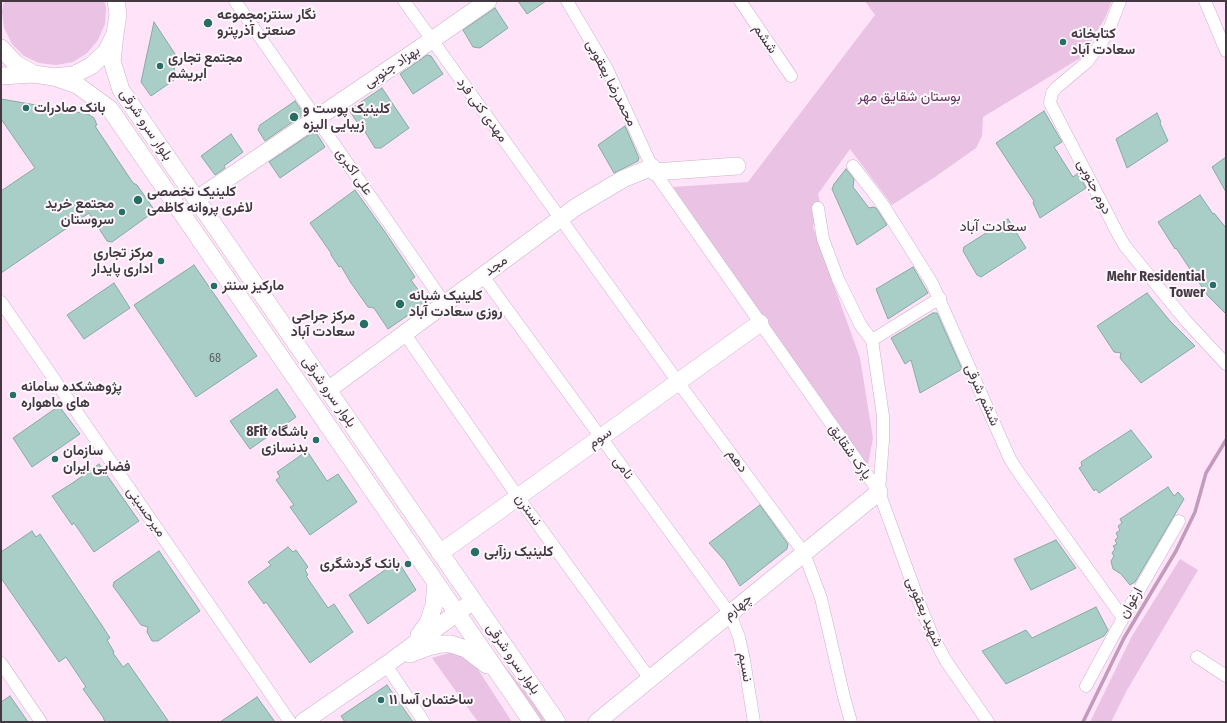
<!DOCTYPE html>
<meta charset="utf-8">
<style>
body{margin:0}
#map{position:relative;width:1227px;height:723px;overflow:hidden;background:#fee3f9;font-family:"Fira Sans Condensed",sans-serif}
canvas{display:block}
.frame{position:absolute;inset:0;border:2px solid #443942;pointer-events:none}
</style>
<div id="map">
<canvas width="1227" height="723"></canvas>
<div class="frame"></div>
</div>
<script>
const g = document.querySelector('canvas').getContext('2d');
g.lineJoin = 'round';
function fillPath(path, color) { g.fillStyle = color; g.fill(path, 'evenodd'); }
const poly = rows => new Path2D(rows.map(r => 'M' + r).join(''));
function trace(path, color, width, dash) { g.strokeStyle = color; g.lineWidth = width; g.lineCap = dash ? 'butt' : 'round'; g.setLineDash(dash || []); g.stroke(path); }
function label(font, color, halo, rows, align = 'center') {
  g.font = font + ' "Fira Sans Condensed",Vazirmatn,sans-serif'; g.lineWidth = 4; g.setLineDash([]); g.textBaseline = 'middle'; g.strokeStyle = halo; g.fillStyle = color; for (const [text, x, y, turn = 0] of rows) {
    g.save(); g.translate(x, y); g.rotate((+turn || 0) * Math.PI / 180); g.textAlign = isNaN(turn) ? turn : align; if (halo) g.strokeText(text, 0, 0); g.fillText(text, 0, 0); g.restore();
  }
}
const green = poly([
 [4,1,104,1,106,7,105,24,98,40,87,53,73,62,56,65,39,63,24,56,12,44,4,28,2,11],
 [865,1,1112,1,1105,18,1082,57,983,117,982,136,976,148,935,177,892,205,850,149,818,194,820,203,818,208,813,227,860,358,873,438,867,470,673,187,748,182,875,15],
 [1180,559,1198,570,1127,690,1111,722,1090,722,1132,636],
 [477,632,537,706,548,722,539,722],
 [452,652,470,657,512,722,478,722,432,658]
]);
const stream = poly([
 [1083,722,1124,638,1176,551,1195,512,1206,473,1226,440]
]);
const building = poly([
 [518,1,546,1,527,14,518,1],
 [495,8,508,28,480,48,473,47,463,30,495,8],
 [154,22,177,57,173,76,174,80,151,96,141,82,154,22],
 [427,55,431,56,443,74,413,94,400,74,427,55],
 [382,88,409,128,381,148,375,148,362,127,361,128,349,110,382,88],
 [1,99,88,114,94,118,97,125,95,126,133,183,137,185,155,211,112,242,107,241,89,213,1,273,1,191,35,168,1,119,1,99],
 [295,101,304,114,265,141,258,130,260,125,295,101],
 [1044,111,1062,142,1054,147,1073,177,1078,173,1086,188,1040,218,1033,203,1034,201,996,143,1044,111],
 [1157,113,1161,122,1160,123,1168,141,1127,168,1116,139,1157,113],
 [625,126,639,158,638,161,614,173,598,145,625,126],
 [312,133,317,134,325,147,280,178,269,162,312,133],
 [231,134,243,152,224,166,225,168,215,175,201,156,231,134],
 [1226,157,1226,192,1212,167,1226,157],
 [846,169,854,179,853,187,869,208,873,207,876,208,887,225,857,245,832,189,834,184,846,169],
 [355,190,385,232,415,277,411,280,427,302,388,329,374,308,368,307,351,283,341,266,339,267,331,255,331,253,310,223,355,190],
 [1200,195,1213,214,1214,213,1226,228,1226,314,1208,296,1176,248,1175,249,1158,222,1200,195],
 [1008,219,1026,248,981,277,977,275,963,251,964,247,1008,219],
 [194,265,257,356,196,397,134,305,194,265],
 [913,267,928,293,888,319,876,289,913,267],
 [114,283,130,308,84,339,67,315,114,283],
 [1147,293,1170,321,1195,346,1141,383,1120,358,1121,353,1114,352,1097,326,1147,293],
 [933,313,937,313,962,369,920,393,911,360,905,364,891,338,933,313],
 [277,389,296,417,250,449,230,421,277,389],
 [59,406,80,434,32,467,13,438,59,406],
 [1131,430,1152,457,1099,493,1096,489,1094,491,1079,468,1082,466,1081,462,1131,430],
 [307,451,327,481,338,474,357,502,310,535,290,507,294,505,276,480,280,477,277,472,307,451],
 [99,464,139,521,94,552,74,523,72,525,52,496,74,482,99,464],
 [1168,487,1174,496,1178,492,1184,499,1135,582,1130,585,1121,574,1113,569,1111,561,1114,556,1112,553,1115,549,1113,546,1117,544,1115,540,1118,537,1116,533,1120,530,1118,526,1122,523,1120,519,1168,487],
 [760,505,788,544,787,549,740,586,725,561,709,543,760,505],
 [32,531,36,537,40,534,101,624,110,638,107,640,114,652,113,653,123,667,128,663,169,722,105,722,103,717,83,689,86,687,66,657,59,662,1,578,1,552,32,531],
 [1056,540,1076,568,1031,590,1014,559,1056,540],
 [288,547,293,552,296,550,308,567,305,570,308,575,306,576,328,608,334,604,353,632,310,663,266,602,264,604,248,582,271,565,268,562,288,547],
 [159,551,200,611,158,641,152,641,147,632,148,627,141,625,113,586,114,582,159,551],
 [398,561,416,590,368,624,349,595,398,561],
 [1096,607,1108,630,1104,636,1006,684,982,651,1026,630,1032,638,1096,607],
 [387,685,413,722,345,722,341,716,387,685],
 [10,696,28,722,1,722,1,702,10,696],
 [257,697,275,722,220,722,257,697]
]);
const street = poly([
 [235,1,445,304],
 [404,1,678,382,804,553,821,598,844,697,851,722],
 [567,1,607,69,652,167,658,177,879,492,922,610,933,637,946,661,988,722],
 [740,1,791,76],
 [1120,1,1108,32,1101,43,1087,62,1056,88,1052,93,1050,103,1118,234,1125,246,1186,321,1226,364],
 [1205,1,1226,51],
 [853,166,883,205,932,283,1010,459,1019,473,1123,618],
 [818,208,823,239,838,279,861,326,872,340,883,416,883,441,879,492],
 [488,283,730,614,739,637,744,660,754,722],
 [1,302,290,722],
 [409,340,518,497,650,679],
 [872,340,940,298],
 [1197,657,1226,676],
 [1,663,41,722],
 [386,665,424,722],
 [1086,686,1123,618,1179,521]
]);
const secondary = poly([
 [115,34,112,61,121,90,557,722],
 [1,48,16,64,34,74,54,77,73,75,91,66,106,52,115,34,118,14,116,1],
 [1,76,33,74],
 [54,77,77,85,110,109,532,722],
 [655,172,737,166],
 [197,199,432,40,488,1],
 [328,390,576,207,623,179,652,167],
 [440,553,760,323],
 [419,635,428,623,434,605,436,583],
 [410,654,428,647,442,644,451,644,466,649,487,665],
 [303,722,386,665,465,607],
 [597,722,879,492]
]);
const markers = [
 [208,23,5,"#276f66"],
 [1063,42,4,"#276f66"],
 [160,66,4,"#276f66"],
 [26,108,4,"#276f66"],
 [294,117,5,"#276f66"],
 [138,200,5,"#276f66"],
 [122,212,4,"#276f66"],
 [161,261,4,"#276f66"],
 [1213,285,4,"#276f66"],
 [214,286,4,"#276f66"],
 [400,304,5,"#276f66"],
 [364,324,5,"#276f66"],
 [13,395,4,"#276f66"],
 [316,440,4,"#276f66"],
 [55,459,4,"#276f66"],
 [475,552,5,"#276f66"],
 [408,564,4,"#276f66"],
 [381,700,4,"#276f66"]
];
const numberNames = [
 ["68",215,359]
];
const poiNames = [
 ["نگار سنتر;مجموعه",217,15],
 ["صنعتی آذرپترو",217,31],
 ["کتابخانه",1071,34],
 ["سعادت آباد",1071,50],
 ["مجتمع تجاری",168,58],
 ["ابریشم",168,74],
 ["بانک صادرات",34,108],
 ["کلینیک پوست و",303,109],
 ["زیبایی الیزه",303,125],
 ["کلینیک تخصصی",147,192],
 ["لاغری پروانه کاظمی",147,208],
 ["مجتمع خرید",114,204,"right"],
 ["سروستان",114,220,"right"],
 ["مرکز تجاری",153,253,"right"],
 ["اداری پایدار",153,269,"right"],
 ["Mehr Residential",1205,277,"right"],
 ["Tower",1205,293,"right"],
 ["مارکیز سنتر",222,286],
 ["کلینیک شبانه",409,296],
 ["روزی سعادت آباد",409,312],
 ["مرکز جراحی",355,316,"right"],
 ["سعادت آباد",355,332,"right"],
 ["پژوهشکده سامانه",21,387],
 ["های ماهواره",21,403],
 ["8Fit باشگاه",308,432,"right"],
 ["بدنسازی",308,448,"right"],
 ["سازمان",63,451],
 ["فضایی ایران",63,467],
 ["کلینیک رزآبی",484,552],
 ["بانک گردشگری",400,564,"right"],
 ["ساختمان آسا ۱۱",389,700]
];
const streetNames = [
 ["ششم",765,39,56],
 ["بهزاد جنوبی",392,67,-34],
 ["محمدرضا یعقوبی",611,83,63],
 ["مهدی کنی فرد",482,110,54],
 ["بلوار سرو شرقی",146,125,56],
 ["علی اکبری",354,172,55],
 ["دوم جنوبی",1094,187,63],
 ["مجد",496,266,-36],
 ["بلوار سرو شرقی",329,392,55],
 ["ششم شرقی",982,395,66],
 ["سوم",600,438,-36],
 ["پارک شقایق",850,452,55],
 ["دهم",737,461,54],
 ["نامی",623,468,54],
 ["نسترن",528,510,54],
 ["میرحسینی",146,512,55],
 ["ارغوان",1131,603,-60],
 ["چهارم",738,607,-39],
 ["شهید یعقوبی",924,612,67],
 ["بلوار سرو شرقی",513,659,55],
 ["نسیم",745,667,80]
];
const parkNames = [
 ["بوستان شقایق مهر",909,97]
];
const neighbourhoodNames = [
 ["سعادت آباد",993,227]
];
fillPath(green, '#eac2e3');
trace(stream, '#c399bc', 3.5);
fillPath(building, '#a8cec7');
trace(building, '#86aaa4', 1);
trace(street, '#ccb2c7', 13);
trace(secondary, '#ccb2c7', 18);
trace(street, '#fff', 12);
trace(secondary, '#fff', 17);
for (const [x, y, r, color] of markers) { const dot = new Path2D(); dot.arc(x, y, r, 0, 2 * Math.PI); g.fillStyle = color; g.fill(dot); trace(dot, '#fdf8fc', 1.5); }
label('12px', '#5d5e63', null, numberNames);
label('bold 14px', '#443942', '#fdf8fc', poiNames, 'left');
label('14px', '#443942', '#fdf8fc', streetNames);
label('14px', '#64305d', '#fdf8fc', parkNames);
label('15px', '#443942', '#fdf8fc', neighbourhoodNames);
</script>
